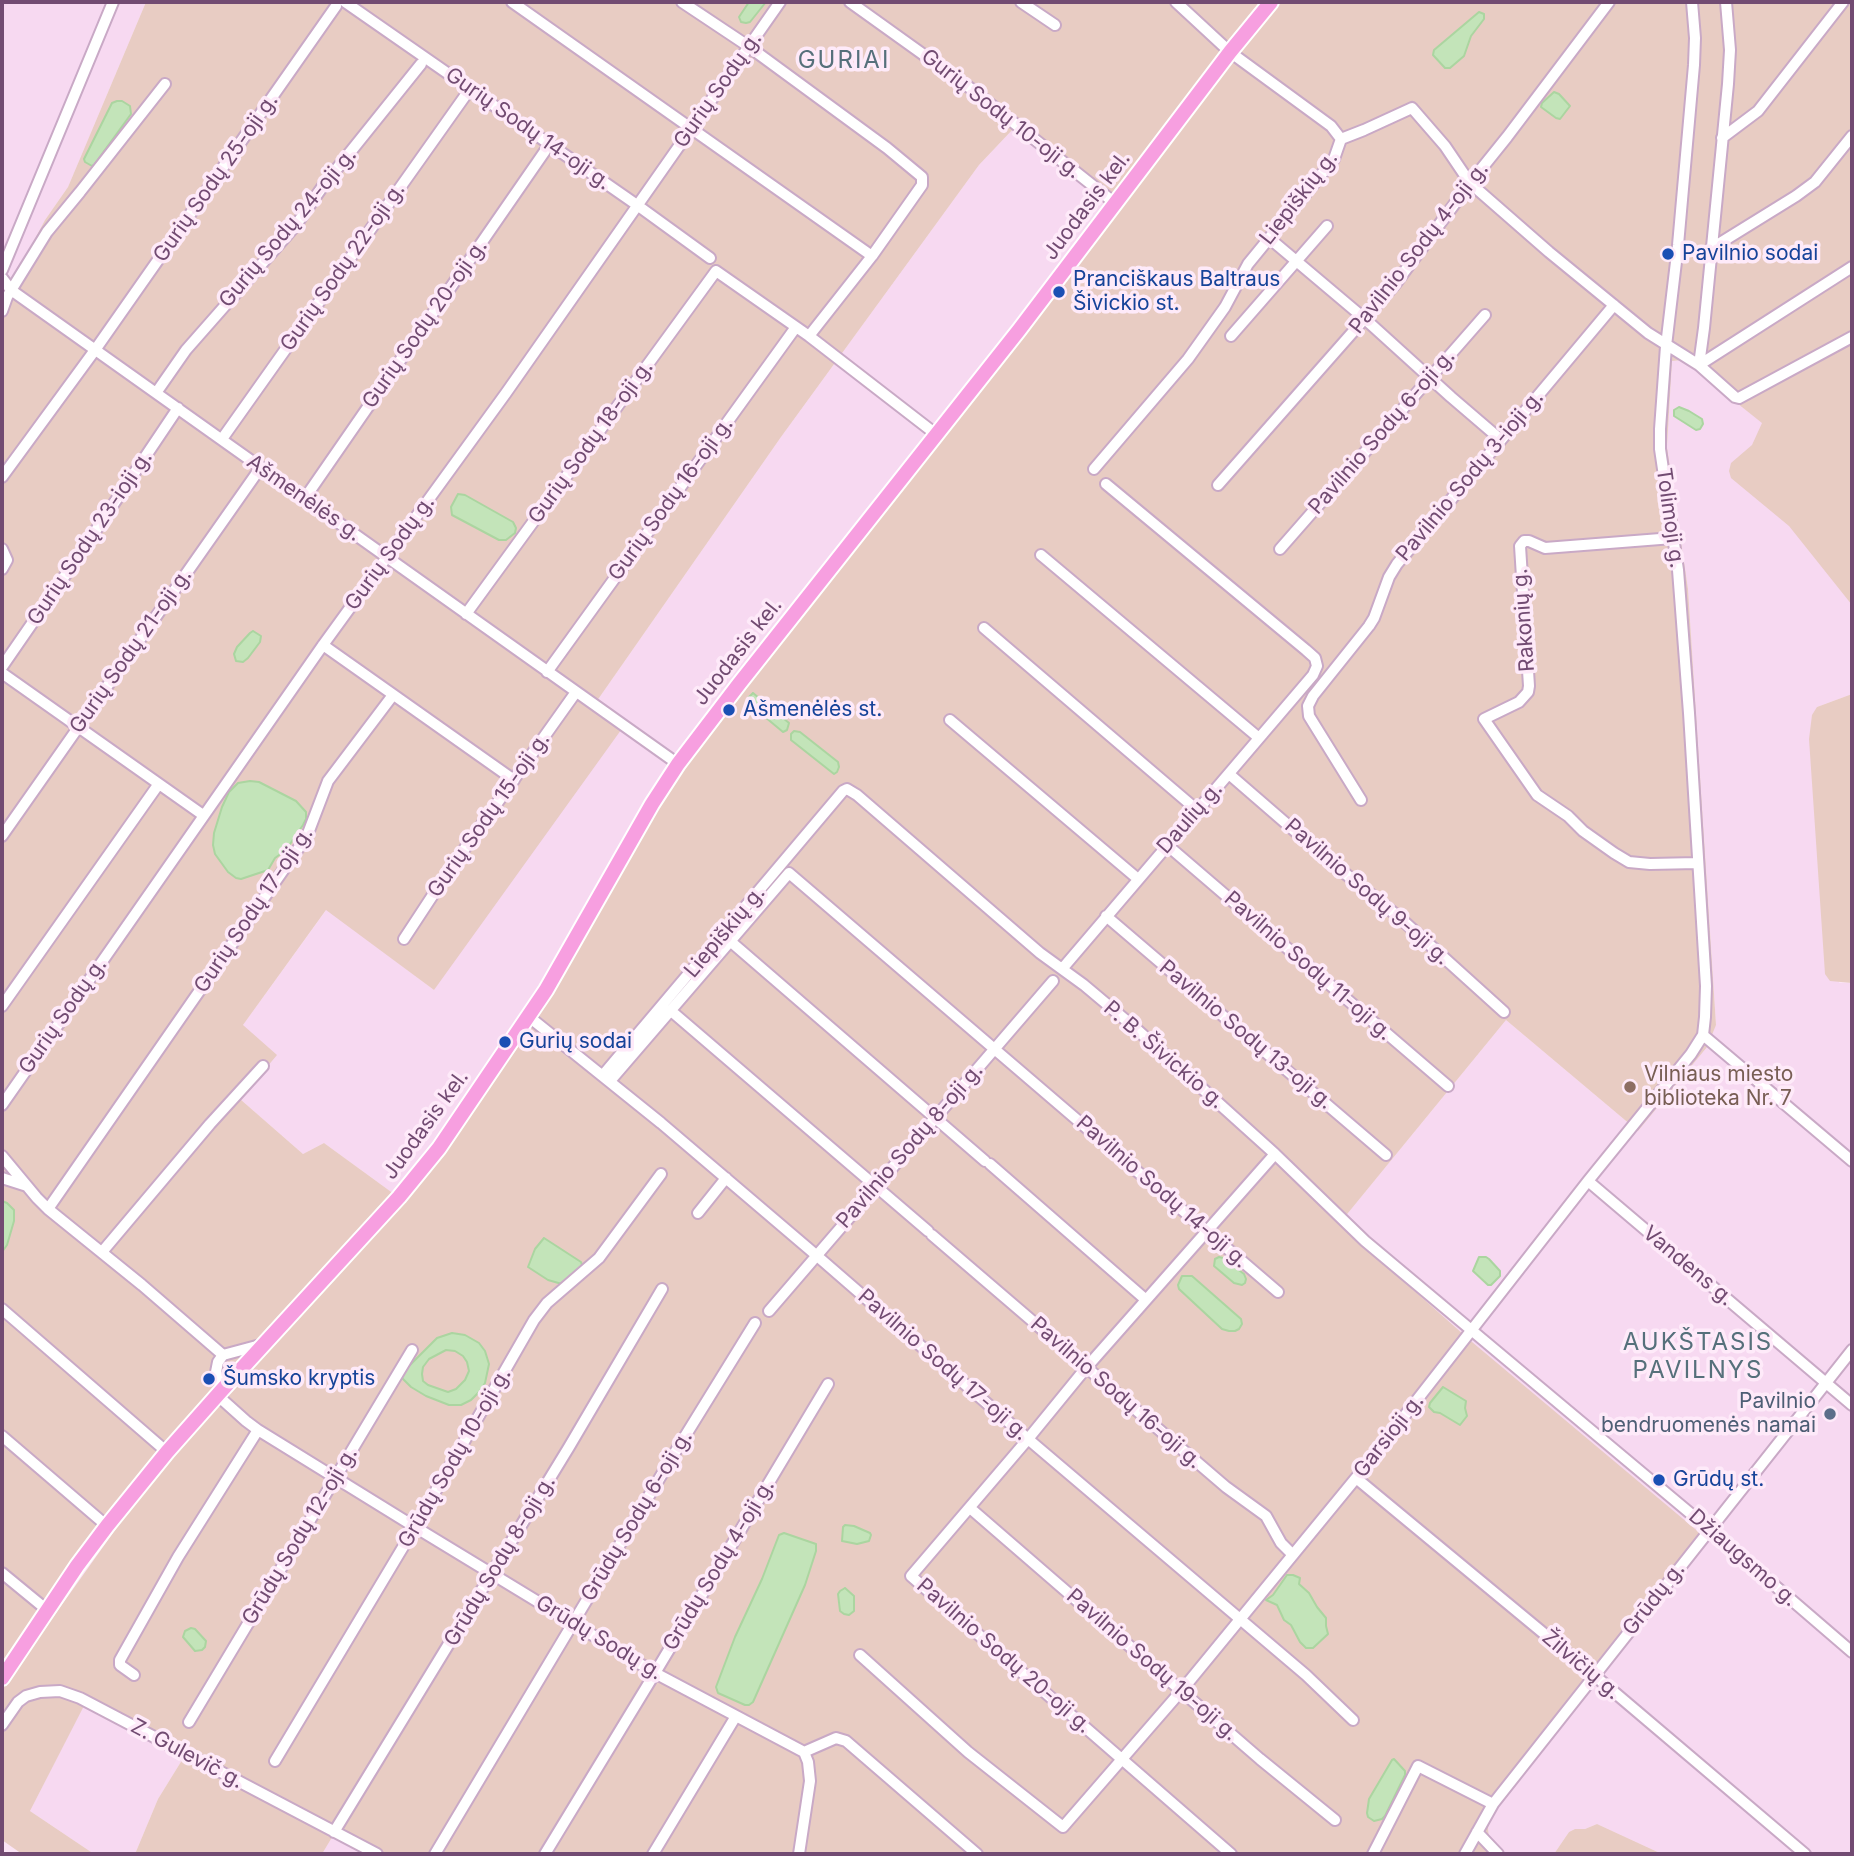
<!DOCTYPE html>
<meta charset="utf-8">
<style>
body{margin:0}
#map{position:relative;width:1854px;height:1856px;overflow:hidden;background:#fbe4f5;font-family:Inter,sans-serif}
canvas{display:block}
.frame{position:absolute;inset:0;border:4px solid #724b72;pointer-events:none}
</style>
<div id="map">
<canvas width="1854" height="1856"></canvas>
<div class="frame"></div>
</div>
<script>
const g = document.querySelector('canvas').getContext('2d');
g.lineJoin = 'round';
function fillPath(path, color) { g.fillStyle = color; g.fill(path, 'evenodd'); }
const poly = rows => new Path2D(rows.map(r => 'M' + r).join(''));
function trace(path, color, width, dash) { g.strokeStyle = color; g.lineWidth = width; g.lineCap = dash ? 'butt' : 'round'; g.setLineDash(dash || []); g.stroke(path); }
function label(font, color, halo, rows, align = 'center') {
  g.font = font + ' Inter,sans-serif'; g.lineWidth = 7; g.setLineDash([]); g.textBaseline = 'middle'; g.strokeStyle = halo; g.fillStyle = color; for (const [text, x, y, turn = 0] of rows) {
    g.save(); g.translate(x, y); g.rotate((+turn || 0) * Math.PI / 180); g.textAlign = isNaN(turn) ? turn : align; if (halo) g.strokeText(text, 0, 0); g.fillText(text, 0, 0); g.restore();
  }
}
const residential = poly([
 [2,2,146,2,68,187,45,220,13,280,2,324],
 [1015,127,1109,203,652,792,614,855,542,983,422,1161,394,1194,324,1143,303,1154,240,1099,243,1025,327,909,434,990,592,708,781,437,979,165],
 [1683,360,1771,429,1820,552,1852,603,1852,694,1817,707,1839,983,1852,983,1852,1854,1662,1854,1597,1824,1585,1829,1575,1829,1569,1832,1554,1854,1505,1854,1489,1837,1488,1829,1489,1821,1498,1807,1472,1342,1339,1224,1506,1020,1638,1131,1716,1025,1688,589,1667,447,1672,361],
 [87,1698,187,1752,158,1799,135,1854,94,1854,30,1811],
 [334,1834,369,1854,322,1854]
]);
const green = poly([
 [146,2,1264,2,1109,203,1015,127,979,165,781,437,592,708,621,730,434,990,326,910,243,1025,277,1055,240,1099,303,1154,324,1143,394,1194,166,1442,118,1500,71,1564,2,1666,2,324,13,280,45,220,68,187],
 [1278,2,1852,2,1852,605,1789,526,1731,478,1729,471,1731,463,1752,445,1762,423,1683,360,1672,361,1667,447,1688,589,1716,1025,1707,1047,1638,1131,1506,1020,1339,1224,1472,1342,1707,1539,1498,1807,1489,1821,1488,1829,1489,1837,1505,1854,369,1854,334,1834,322,1854,135,1854,158,1799,187,1752,88,1698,30,1811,94,1854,22,1854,2,1840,2,1689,125,1516,174,1454,431,1169,530,1030,666,792,690,757],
 [779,1535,816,1551,805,1585,753,1702,716,1687,735,1637,762,1579],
 [1852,694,1852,983,1830,981,1825,974,1809,739,1812,715,1817,707],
 [1597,1824,1662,1854,1554,1854,1569,1832,1575,1829,1585,1829]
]);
const water = poly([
 [749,2,766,2,750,22,746,23,741,22,739,17,749,2],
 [1479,12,1484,14,1484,19,1471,36,1464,56,1450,68,1445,68,1433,55,1434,50,1479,12],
 [1554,92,1559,94,1570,106,1560,119,1556,118,1541,107,1542,103,1554,92],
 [117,101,122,101,130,106,131,114,94,165,92,166,85,162,84,159,112,103,117,101],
 [1679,407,1689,411,1702,419,1703,424,1700,429,1696,430,1674,416,1674,410,1679,407],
 [458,494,465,495,513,522,516,528,515,533,506,540,499,540,452,515,451,507,458,494],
 [253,631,261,636,260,642,248,658,243,662,236,661,234,654,237,647,250,633,253,631],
 [753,693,789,723,787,730,783,732,747,702,748,698,753,693],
 [794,731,800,732,838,762,839,767,837,772,834,774,791,740,791,734,794,731],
 [250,781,259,782,296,801,306,812,306,819,303,825,286,850,275,858,268,870,241,879,236,878,228,872,215,854,213,845,214,833,222,807,229,792,238,783,250,781],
 [2,1201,7,1203,14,1210,14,1221,7,1245,2,1252,2,1201],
 [544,1238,581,1262,582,1265,581,1268,562,1284,548,1280,528,1267,535,1249,544,1238],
 [1219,1257,1223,1258,1244,1274,1246,1279,1245,1283,1242,1285,1234,1283,1214,1266,1215,1259,1219,1257],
 [1479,1257,1486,1257,1489,1259,1500,1271,1500,1276,1491,1285,1488,1285,1473,1271,1479,1257],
 [1182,1276,1192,1276,1241,1319,1242,1324,1239,1329,1235,1331,1229,1331,1222,1329,1179,1289,1178,1285,1182,1276],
 [452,1333,465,1335,479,1343,485,1351,489,1364,485,1383,480,1391,471,1400,461,1405,449,1405,426,1396,411,1387,402,1378,405,1370,437,1338,452,1333],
 [446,1350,455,1351,463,1356,467,1362,469,1371,465,1380,456,1389,448,1392,428,1385,423,1381,422,1374,423,1367,429,1359,446,1350],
 [1443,1387,1466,1401,1465,1408,1467,1416,1460,1425,1440,1413,1434,1412,1429,1407,1430,1403,1443,1387],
 [845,1525,854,1526,870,1533,871,1535,869,1541,857,1544,842,1541,843,1527,845,1525],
 [784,1533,816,1544,816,1551,805,1585,753,1702,749,1705,745,1705,718,1693,716,1687,735,1637,762,1579,779,1535,784,1533],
 [1287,1575,1293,1575,1300,1578,1299,1584,1309,1593,1317,1607,1326,1618,1326,1626,1328,1634,1313,1648,1306,1648,1300,1642,1291,1625,1284,1620,1277,1605,1266,1600,1273,1595,1287,1575],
 [845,1588,854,1596,854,1611,849,1615,844,1614,840,1611,838,1594,840,1591,845,1588],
 [191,1628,195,1629,206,1641,205,1647,202,1650,195,1651,183,1637,185,1631,191,1628],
 [1394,1759,1405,1771,1405,1775,1385,1816,1382,1819,1374,1821,1368,1817,1367,1813,1369,1799,1392,1760,1394,1759]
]);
const minor = poly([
 [345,2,637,205,710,258],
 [512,2,872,256],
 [682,2,748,46,887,148,922,177,922,185,872,256,809,336],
 [850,2,970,88,1116,204],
 [1021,2,1055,25],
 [1722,138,1758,111,1843,2],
 [1341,139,1364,130,1412,108,1445,146,1470,183,1549,252,1648,333,1699,365,1735,397,1739,398,1852,337],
 [1269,238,1365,319,1451,397,1500,439],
 [1712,248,1796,196,1815,182,1852,136],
 [2,270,113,2],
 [2,278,11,290,678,764],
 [2,311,7,297,47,232,80,192,165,84],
 [1231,336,1327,226],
 [1699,365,1704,328,1728,84,1730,50,1726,2],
 [1699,365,1852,267],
 [156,393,186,350,296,225,323,186,421,64],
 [222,439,465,96],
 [1094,469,1188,359,1225,307,1248,264,1334,159,1341,139,1331,126,1230,52,1176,2],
 [2,477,95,350,336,6],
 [1218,485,1396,283,1470,183,1507,137,1609,2],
 [305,498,545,151],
 [1673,538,1545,548,1529,541,1524,541,1520,546,1529,686,1528,692,1519,702,1484,719,1537,795,1568,816,1583,831,1614,853,1629,862,1650,864,1697,863],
 [2,549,7,560,2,569],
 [1280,549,1485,315],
 [1041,555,1259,738],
 [466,614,716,271,809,336,937,435],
 [984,628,1197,810],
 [323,645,514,780],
 [2,667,82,551,178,408],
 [547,672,796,327],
 [2,673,203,815],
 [950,720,1138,879],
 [1229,774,1326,858,1400,918,1504,1012],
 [1361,800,1309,716,1308,706,1313,696,1369,626,1374,618,1389,577,1397,564,1614,305],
 [2,836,261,467],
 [1167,845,1448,1086],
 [1106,916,1386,1155],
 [404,939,446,875,576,692],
 [730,941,985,1161],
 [1062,969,1313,675,1317,666,1315,658,1306,650,1106,484],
 [2,1006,158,785],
 [670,1010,928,1231],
 [528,1016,661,1123,816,1255,1028,1439,1306,1675,1353,1720],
 [1703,1035,1852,1161],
 [603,1075,843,791,847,789,857,795,1040,953,1084,985,1134,1027,1275,1154,1365,1241,1709,1529,1852,1652],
 [610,1081,789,873,1278,1292],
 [2,1105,323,645,506,393,780,2],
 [2,1156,37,1198,48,1209,142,1285,223,1355],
 [990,1164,1145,1299],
 [2,1178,27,1186],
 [1588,1181,1852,1405],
 [48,1209,307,836,328,781,393,695],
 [698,1213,726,1178],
 [932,1235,1226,1487,1266,1516,1281,1543,1293,1555],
 [102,1252,210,1124,263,1066],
 [2,1309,167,1452],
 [769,1311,1053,981],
 [222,1390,216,1372,218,1362,223,1355,264,1344],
 [217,1395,246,1421,258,1430,415,1527,655,1673,804,1752,836,1738,846,1741,977,1854],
 [2,1436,107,1526],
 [1356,1478,1594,1675,1805,1854],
 [970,1508,1260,1759,1335,1820],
 [2,1573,47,1610],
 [860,1655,968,1752,1063,1827,1182,1690,1356,1478,1588,1181,1691,1054,1703,1035,1705,1017,1706,986,1689,713,1678,570,1660,449,1660,429,1666,346,1678,245,1694,65,1695,38,1692,2],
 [134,1675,120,1665,120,1660,178,1557,258,1430],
 [189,1722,412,1350],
 [2,1725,18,1702,26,1696,40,1692,60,1691,80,1698,377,1854],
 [275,1761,415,1527,534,1320,547,1303,599,1258,661,1174],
 [334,1832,569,1447,662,1289],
 [1477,1832,1498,1854],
 [435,1854,671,1459,755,1323],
 [545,1854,655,1673,828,1384],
 [653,1854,736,1716],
 [799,1854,810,1781,808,1762,804,1752],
 [1231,1854,911,1576,1028,1439,1086,1368,1275,1154],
 [1373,1854,1418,1766,1493,1804],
 [1465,1854,1493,1804,1852,1350]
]);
const major = poly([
 [2,1678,77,1566,107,1526,167,1452,222,1390,399,1197,439,1148,546,990,652,804,678,764,739,684,1019,330,1230,52,1271,2]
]);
const markers = [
 [1668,254,7,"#1a4fb4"],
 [1059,292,7,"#1a4fb4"],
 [729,710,7,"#1a4fb4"],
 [505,1042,7,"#1a4fb4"],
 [1630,1087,7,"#8d6e63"],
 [209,1379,7,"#1a4fb4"],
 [1830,1414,7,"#5c6f8a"],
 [1659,1480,7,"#1a4fb4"]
];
const streetNames = [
 ["Gurių Sodų g.",718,90,-55],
 ["Gurių Sodų 10-oji g.",1001,114,38],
 ["Gurių Sodų 14-oji g.",528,129,35],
 ["Gurių Sodų 25-oji g.",216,178,-55],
 ["Liepiškių g.",1299,198,-52],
 ["Juodasis kel.",1087,206,-53],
 ["Gurių Sodų 24-oji g.",288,228,-50],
 ["Pavilnio Sodų 4-oji g.",1419,248,-52],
 ["Gurių Sodų 22-oji g.",343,267,-55],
 ["Gurių Sodų 20-oji g.",425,324,-55],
 ["Pavilnio Sodų 6-oji g.",1382,432,-49],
 ["Gurių Sodų 18-oji g.",591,442,-54],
 ["Pavilnio Sodų 3-ioji g.",1470,476,-50],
 ["Ašmenėlės g.",304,498,35],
 ["Gurių Sodų 16-oji g.",671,499,-54],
 ["Tolimoji g.",1670,518,82],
 ["Gurių Sodų 23-ioji g.",90,538,-56],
 ["Gurių Sodų g.",390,553,-54],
 ["Rakonių g.",1524,620,-94],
 ["Gurių Sodų 21-oji g.",131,651,-55],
 ["Juodasis kel.",738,652,-52],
 ["Gurių Sodų 15-oji g.",489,815,-55],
 ["Daulių g.",1190,818,-49],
 ["Pavilnio Sodų 9-oji g.",1367,892,41],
 ["Gurių Sodų 17-oji g.",254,910,-56],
 ["Liepiškių g.",725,932,-50],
 ["Pavilnio Sodų 11-oji g.",1308,966,41],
 ["Gurių Sodų g.",63,1016,-55],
 ["Pavilnio Sodų 13-oji g.",1246,1035,40],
 ["P. B. Šivickio g.",1164,1055,41],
 ["Juodasis kel.",426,1125,-54],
 ["Pavilnio Sodų 8-oji g.",910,1146,-49],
 ["Pavilnio Sodų 14-oji g.",1162,1192,41],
 ["Vandens g.",1688,1266,40],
 ["Pavilnio Sodų 17-oji g.",943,1365,41],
 ["Pavilnio Sodų 16-oji g.",1116,1393,41],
 ["Garsioji g.",1389,1436,-52],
 ["Grūdų Sodų 10-oji g.",455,1458,-60],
 ["Grūdų Sodų 6-oji g.",637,1516,-59],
 ["Grūdų Sodų 12-oji g.",300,1536,-59],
 ["Džiaugsmo g.",1743,1558,41],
 ["Grūdų Sodų 8-oji g.",500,1561,-59],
 ["Grūdų Sodų 4-oji g.",719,1565,-59],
 ["Grūdų g.",1654,1599,-52],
 ["Grūdų Sodų g.",599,1638,31],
 ["Pavilnio Sodų 20-oji g.",1004,1656,41],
 ["Pavilnio Sodų 19-oji g.",1152,1665,41],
 ["Žilvičių g.",1581,1665,40],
 ["Z. Gulevič g.",187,1754,28]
];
const transitNames = [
 ["Pavilnio sodai",1682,254],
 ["Pranciškaus Baltraus",1073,280],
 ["Šivickio st.",1073,304],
 ["Ašmenėlės st.",743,710],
 ["Gurių sodai",519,1042],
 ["Šumsko kryptis",223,1379],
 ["Grūdų st.",1673,1480]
];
const educationNames = [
 ["Vilniaus miesto",1644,1075],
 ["biblioteka Nr. 7",1644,1099]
];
const serviceNames = [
 ["Pavilnio",1816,1402],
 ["bendruomenės namai",1816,1426]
];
const quarterNames = [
 ["GURIAI",844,61],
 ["AUKŠTASIS",1698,1343],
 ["PAVILNYS",1698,1371]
];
fillPath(residential, '#f7d9f1');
fillPath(green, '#e8ccc3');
fillPath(water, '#c3e4b9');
trace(water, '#abd5a0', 2);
trace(minor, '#c9a9c6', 14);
trace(major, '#fff', 18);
trace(minor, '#fff', 10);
trace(major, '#f79fe0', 14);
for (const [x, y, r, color] of markers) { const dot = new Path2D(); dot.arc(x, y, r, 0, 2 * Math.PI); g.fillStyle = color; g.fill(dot); trace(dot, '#feeaf9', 2.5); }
label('21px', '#724b72', '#feeaf9', streetNames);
label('21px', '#164399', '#feeaf9', transitNames, 'left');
label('21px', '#785e54', '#feeaf9', educationNames, 'left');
label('21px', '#4e5e75', '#feeaf9', serviceNames, 'right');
g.letterSpacing = '2px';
label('24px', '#56707b', '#feeaf9', quarterNames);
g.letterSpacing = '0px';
</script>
